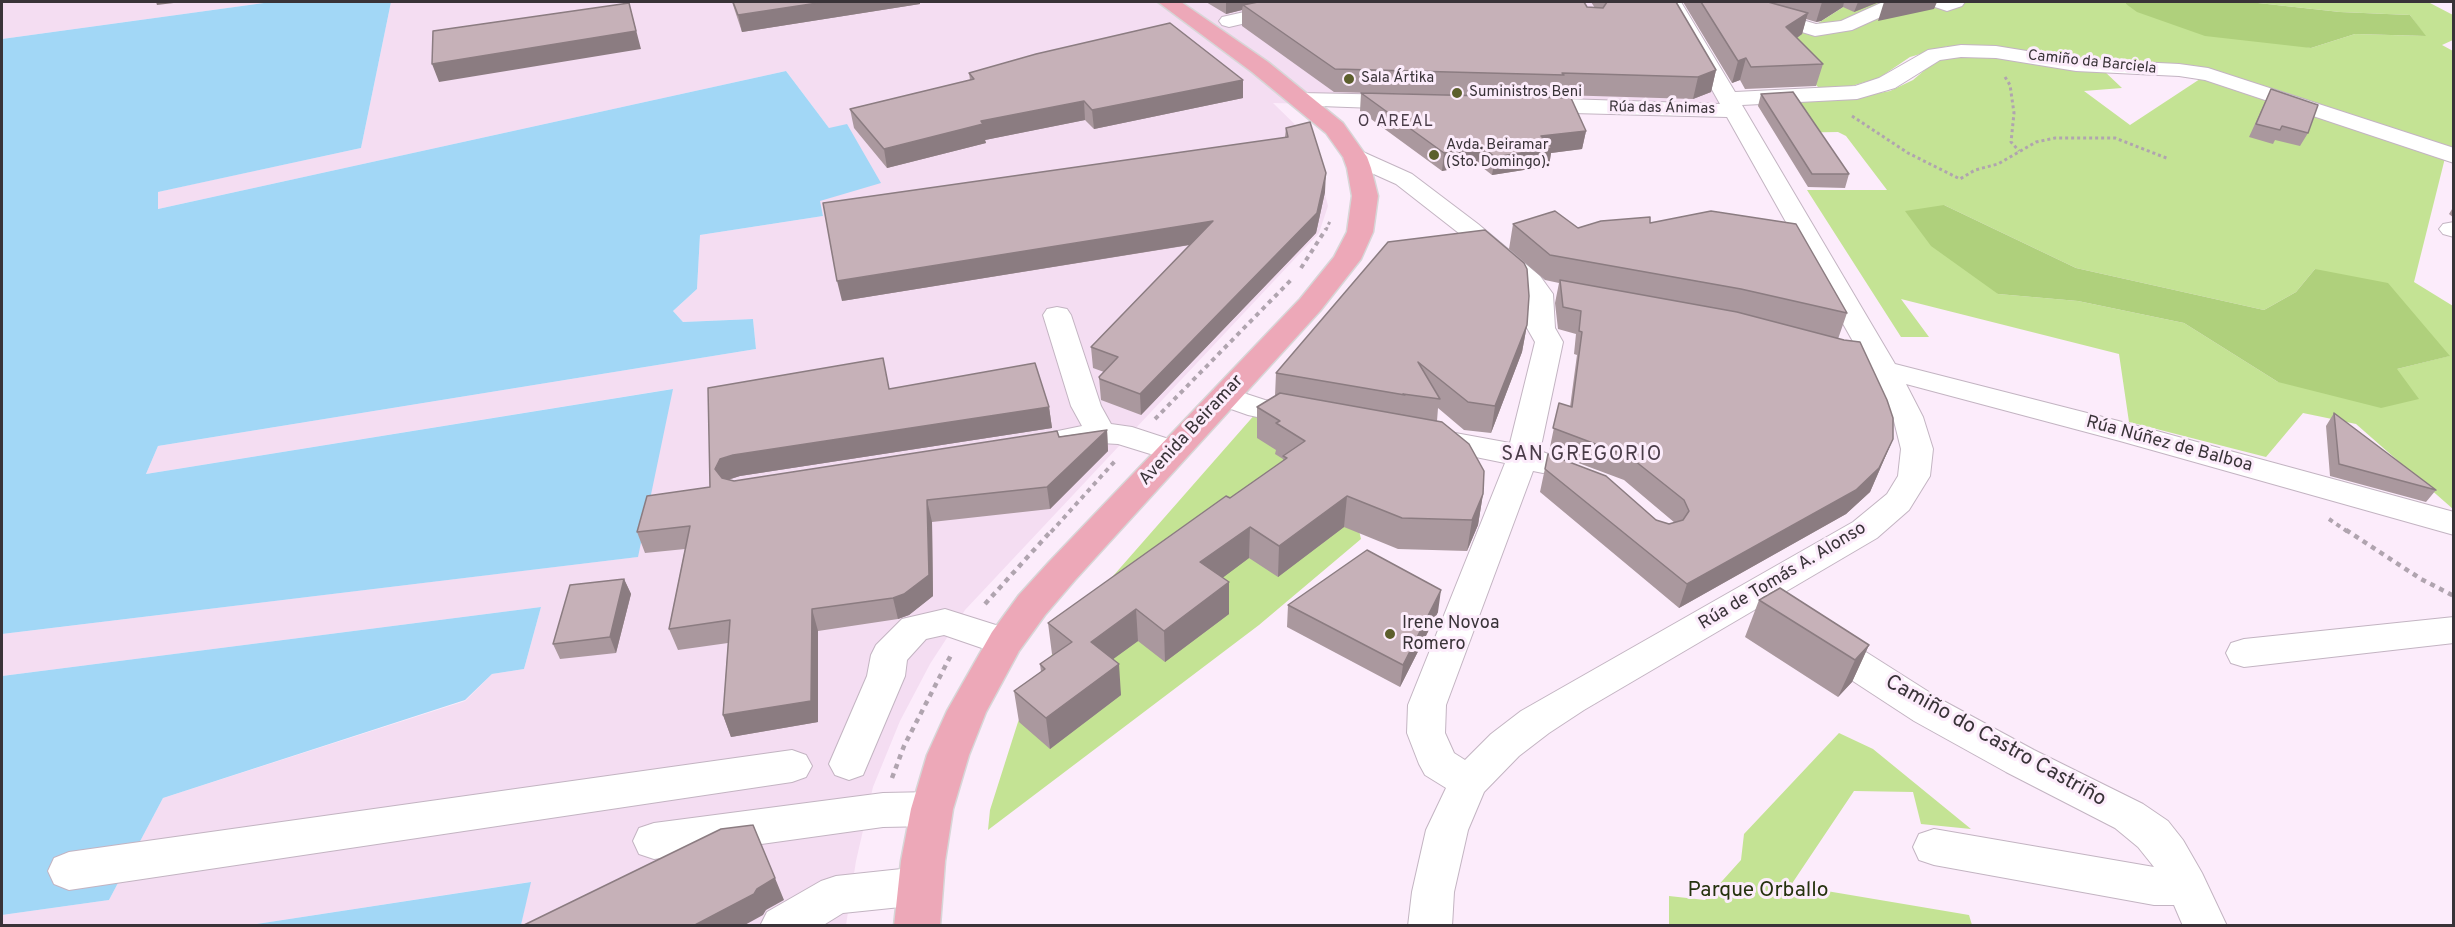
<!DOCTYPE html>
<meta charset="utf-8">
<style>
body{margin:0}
#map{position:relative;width:2455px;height:927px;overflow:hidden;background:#fcecfb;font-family:Overpass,sans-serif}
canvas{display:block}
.frame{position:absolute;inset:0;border:3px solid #393338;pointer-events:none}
</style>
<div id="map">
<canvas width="2455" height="927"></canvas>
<div class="frame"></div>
</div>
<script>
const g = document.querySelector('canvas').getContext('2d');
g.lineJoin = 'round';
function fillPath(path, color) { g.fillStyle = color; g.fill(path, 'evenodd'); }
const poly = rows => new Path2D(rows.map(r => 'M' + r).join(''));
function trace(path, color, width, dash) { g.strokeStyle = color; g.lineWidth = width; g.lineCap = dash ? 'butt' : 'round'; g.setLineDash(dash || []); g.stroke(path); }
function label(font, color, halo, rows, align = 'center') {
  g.font = font + ' Overpass,sans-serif'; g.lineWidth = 6; g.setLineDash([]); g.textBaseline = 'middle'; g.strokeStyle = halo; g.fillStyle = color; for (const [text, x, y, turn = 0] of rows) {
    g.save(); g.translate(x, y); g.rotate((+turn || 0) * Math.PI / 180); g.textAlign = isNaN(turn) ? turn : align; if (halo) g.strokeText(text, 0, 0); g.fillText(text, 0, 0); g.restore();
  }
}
const built = poly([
 [2,2,271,2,2,39],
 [391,2,1659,2,1726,115,1273,103,1312,141,1328,206,1319,233,965,610,930,664,900,721,873,787,856,861,846,925,521,925,530,882,250,925,2,926,2,915,109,900,163,798,465,701,492,674,524,669,541,607,2,676,2,634,637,557,672,389,146,474,158,446,756,349,753,319,683,322,673,311,697,289,700,235,823,216,819,201,829,128,786,71,158,209,157,192,361,148]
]);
const green = poly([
 [1851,2,2126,2,2126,4,2311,48,2355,34,2425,36,2410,15,2340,12,2249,2,2430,3,2453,15,2453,40,2442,45,2453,51,2453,150,2198,66,2058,58,1993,47,1948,46,1910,57,1879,78,1848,87,1819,88,1756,23,1812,27],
 [1982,54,2103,70,2122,88,2084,91,2130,125,2203,77,2445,158,2414,282,2453,306,2453,509,2356,424,2303,413,2266,457,2129,422,2119,354,1901,299,1929,337,1901,337,1807,190,1887,190,1846,136,1838,132,1776,133,1756,102,1859,97,1890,91,1913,80,1939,58],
 [1944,205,2076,268,2264,310,2296,292,2315,269,2449,356,2397,369,2278,382,2184,323,2078,301,1998,294],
 [1257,412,1334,425,1361,539,1259,625,988,830,990,810,1018,722,1037,681,1060,640,1092,600],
 [1839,733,1873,749,1971,829,1921,824,1913,792,1854,791,1791,885,1969,915,1972,925,1669,925,1669,896,1705,900,1741,860,1744,834]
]);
const forest = poly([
 [2126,2,2249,2,2340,12,2410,15,2426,36,2355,34,2311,48,2205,36,2137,12,2126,4],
 [1944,205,2076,268,2264,310,2296,292,2315,269,2388,283,2450,356,2397,369,2419,399,2381,408,2278,382,2184,323,2078,301,1998,294,1931,246,1905,211]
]);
const water = poly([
 [271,2,391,2,361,148,158,192,158,209,786,71,829,128,847,124,881,183,820,201,823,216,700,235,697,289,673,311,683,322,753,319,756,349,158,446,146,474,673,389,638,557,2,634,2,39],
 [541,607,524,669,492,674,465,700,163,798,109,900,2,915,2,676],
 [531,882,521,925,250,925]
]);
const pathFar2 = poly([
 [2005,77,2010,85,2014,113,2011,142,2019,151],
 [1852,116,1908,153,1960,179,1975,170,1998,164,2036,142,2055,138,2115,138,2169,159],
 [1326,230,1330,221]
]);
const pathFar1 = poly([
 [1301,268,1326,229],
 [1155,419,1291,280],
 [2329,519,2348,532],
 [1051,532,1115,461]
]);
const path = poly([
 [2346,530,2421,579,2454,596],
 [985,604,1052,530],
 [892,778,904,746,951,655]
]);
const minor = poly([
 [1289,2,1322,2,1319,6,1229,27,1222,25,1219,21,1222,17,1289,2],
 [1663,2,1681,2,1735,92,1855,86,1879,78,1928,50,1961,45,1996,46,2076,59,2179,64,2208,68,2454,148,2454,163,2205,80,2179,76,2076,71,1996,58,1961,57,1940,60,1895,88,1857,99,1742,105,1895,364,2142,427,2454,512,2454,535,2120,441,1906,384,1923,417,1933,449,1930,476,1909,510,1877,538,1584,710,1549,733,1519,756,1484,792,1468,830,1454,892,1452,926,1408,926,1412,892,1426,830,1446,788,1425,775,1419,764,1407,733,1408,705,1505,463,1417,445,1413,438,1417,431,1428,428,1510,443,1535,342,1527,328,1525,294,1521,287,1460,234,1396,184,1347,162,1343,157,1347,152,1355,150,1363,152,1412,174,1478,224,1540,276,1553,294,1555,328,1563,342,1540,451,1554,456,1559,463,1554,470,1543,473,1533,471,1446,705,1445,733,1454,753,1465,760,1491,734,1521,711,1853,522,1887,494,1898,476,1901,449,1893,417,1869,370,1727,117,1533,112,1525,110,1522,105,1525,100,1533,98,1720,104,1663,2],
 [1713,2,1742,2,1816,24,1841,21,1883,2,1908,2,1905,6,1852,30,1815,36,1716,6,1713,2],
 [1929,2,1965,2,1962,6,1947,11,1932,6,1929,2],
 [1301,93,1402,95,1410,97,1413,102,1410,107,1402,109,1293,105,1290,100,1293,95,1301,93],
 [2454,222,2454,237,2443,234,2439,229,2443,224,2454,222],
 [1057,307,1067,309,1071,315,1101,406,1111,424,1132,427,1184,444,1189,451,1184,458,1173,461,1118,444,1101,443,1064,449,1053,446,1049,439,1053,432,1082,426,1071,406,1043,315,1047,309,1057,307],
 [1225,387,1265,400,1310,409,1314,416,1310,423,1299,426,1248,415,1214,403,1210,396,1214,389,1225,387],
 [945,609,1018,632,1023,642,1018,652,1005,656,944,635,926,639,907,660,905,676,863,775,849,780,835,775,829,764,867,676,871,655,876,645,902,619,945,609],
 [2454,617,2454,643,2244,667,2231,663,2226,653,2231,643,2244,639,2454,617],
 [1823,629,1836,633,1940,699,2034,750,2143,804,2168,821,2183,840,2202,873,2227,926,2183,926,2174,905,2154,905,1934,865,1919,860,1913,847,1919,834,1934,829,2154,867,2138,847,2115,828,2006,772,1914,721,1810,653,1805,643,1810,633,1823,629],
 [792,750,806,755,812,766,806,777,792,782,69,890,54,884,48,871,54,858,69,852,792,750],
 [932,792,946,797,952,809,946,821,932,826,883,827,654,859,639,854,633,841,639,828,654,823,883,793,932,792],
 [920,867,935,873,941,886,935,899,920,905,843,913,822,926,760,926,767,912,821,881,836,876,920,867]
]);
const major = poly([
 [1158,2,1181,2,1268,62,1343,123,1367,157,1371,168,1378,196,1373,232,1361,259,1320,311,1075,580,1045,615,1019,651,986,712,969,755,953,809,945,861,940,926,894,926,901,861,911,809,927,755,947,711,992,632,1019,595,1049,562,1300,299,1334,257,1347,232,1352,196,1347,168,1343,157,1326,133,1252,72,1158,2]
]);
const wall = poly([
 [732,2,920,2,920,4,742,32],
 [1206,2,1584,2,1587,7,1595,8,1591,2,1676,2,1716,70,1711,92,1693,99,1560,95,1560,98,1334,92,1242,26,1242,10,1226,14],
 [1683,2,1879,2,1854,12,1843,7,1821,21,1816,22,1806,19,1802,34,1797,38,1823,64,1816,86,1745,89,1740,80,1732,83],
 [969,73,1243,98,1094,129,1085,120,985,140,986,143,887,168,854,128,850,109,970,80],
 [2271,89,2308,133,2300,146,2275,140,2273,144,2249,137,2265,102],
 [1361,93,1586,131,1582,149,1551,153,1549,166,1492,175,1478,164,1442,171,1360,111],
 [1761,94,1849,174,1845,188,1808,187,1758,106],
 [1286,128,1325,192,1316,233,1141,415,1101,400,1099,377,1104,372,1093,368,1091,347,1190,245,842,301,1285,137],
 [2454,206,2454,218,2449,214],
 [1650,223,1847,313,1838,339,1893,439,1870,492,1846,514,1679,608,1540,492,1548,454,1656,520,1669,524,1675,523,1624,480,1549,452,1559,403,1570,407,1577,355,1574,354,1576,334,1558,329,1555,303,1559,283,1545,280,1509,249,1513,224,1578,228],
 [1527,325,1522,352,1491,433,1464,430,1438,408,1437,421,1483,494,1478,525,1467,551,1398,549,1344,527,1278,577,1249,558,1222,578,1229,614,1165,662,1138,641,1113,659,1121,695,1050,749,1019,722,1014,691,1041,672,1040,664,1053,655,1052,654,1048,623,1283,461,1283,459,1275,454,1276,450,1257,438,1257,407,1275,396,1276,373],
 [889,389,1049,407,1052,428,740,476,728,480,734,481,1107,430,1108,451,1050,509,932,522,933,596,909,615,898,619,818,631,818,722,731,737,723,715,728,643,678,650,669,629,685,549,645,553,637,532,710,487],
 [2334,413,2436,490,2426,502,2330,476,2326,426],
 [624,579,631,594,616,653,560,659,553,644],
 [1759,600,1869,645,1852,682,1838,697,1745,637],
 [1288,605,1438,612,1400,687,1287,627]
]);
const shadedWall = poly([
 [156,2,182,2,157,5],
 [824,2,920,2,920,4,742,32,738,15],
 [1226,2,1281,2,1243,5,1242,10,1226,14],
 [1822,2,1844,2,1843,7,1821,21,1816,22],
 [1858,2,1879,2,1854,12],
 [1884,2,1937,2,1934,9,1878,21],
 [629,3,641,49,439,82,432,64],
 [1808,13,1802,34,1781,49,1786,27],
 [1746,58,1740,80,1732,83,1738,61],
 [1716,70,1711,92,1693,99,1698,77],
 [1243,80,1243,98,1094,129,1092,110],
 [1084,101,1085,120,985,140,986,143,887,168,884,149,981,121],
 [1586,131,1582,149,1551,153,1549,166,1492,175,1495,157,1541,136],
 [1481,146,1478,164,1442,171,1444,153],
 [1326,173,1325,192,1316,233,1141,415,1140,394],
 [1213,221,1213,241,842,301,837,281],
 [1527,325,1522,352,1491,433,1495,406],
 [1049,407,1052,428,740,476,727,480,722,490,715,469,720,459,733,455],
 [1107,430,1108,451,1050,509,1047,487],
 [1893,439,1870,492,1846,514,1679,608,1687,584],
 [1483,494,1478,525,1467,551,1472,520],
 [1347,496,1344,527,1278,577,1279,546],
 [927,500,932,522,933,596,909,615,898,619,893,598],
 [1250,527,1249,558,1201,594,1200,562],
 [624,579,631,594,616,653,610,637],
 [1229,582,1229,614,1165,662,1164,631],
 [1441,590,1438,612,1400,687,1403,665],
 [812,609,818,631,818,722,731,737,723,715],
 [1136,609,1138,641,1094,673,1091,642],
 [1869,645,1852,682,1838,697,1855,660],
 [1119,664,1121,695,1050,749,1046,718],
 [775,878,784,900,766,910,763,915,743,926,693,926]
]);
const building = poly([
 [733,2,824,2,738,15,733,2],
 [1258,2,1584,2,1587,7,1603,8,1607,2,1676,2,1716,70,1698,77,1562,73,1564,75,1335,69,1243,5,1258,2],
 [1701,2,1768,2,1808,13,1786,27,1823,64,1751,67,1746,58,1738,61,1701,2],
 [629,3,636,31,432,64,433,31,629,3],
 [1170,23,1243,80,1092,110,1084,101,981,121,983,124,884,149,850,109,974,79,969,73,1036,54,1170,23],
 [2271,89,2318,105,2308,133,2282,126,2280,130,2256,124,2271,89],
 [1793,92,1849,174,1812,174,1761,94,1793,92],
 [1361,93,1571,98,1586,131,1541,136,1552,148,1495,157,1481,146,1444,153,1361,93],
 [1310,122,1326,173,1317,213,1140,394,1100,379,1099,377,1118,357,1091,347,1213,221,837,281,823,203,1288,137,1286,128,1310,122],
 [1555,211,1578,228,1601,221,1650,217,1650,223,1711,211,1796,224,1847,313,1741,289,1550,255,1513,224,1555,211],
 [1485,230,1524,263,1527,269,1529,296,1527,325,1495,406,1468,402,1418,362,1440,399,1403,394,1405,395,1276,373,1388,242,1485,230],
 [1560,280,1737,312,1844,340,1860,342,1887,400,1893,418,1893,439,1879,468,1856,490,1687,584,1545,469,1548,454,1606,476,1656,520,1669,524,1683,520,1689,511,1684,500,1630,457,1553,428,1559,403,1572,407,1582,332,1579,331,1581,311,1563,307,1560,280],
 [883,358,889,389,1035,363,1049,407,733,455,720,459,715,469,722,478,734,481,1057,431,1059,437,1107,430,1047,487,927,500,929,575,904,594,893,598,812,609,811,701,723,715,730,620,669,629,690,526,637,532,647,496,710,487,708,388,883,358],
 [1280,393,1442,422,1469,444,1484,471,1483,494,1472,520,1402,518,1347,496,1279,546,1250,527,1200,562,1229,582,1164,631,1136,609,1091,642,1119,664,1046,718,1014,691,1045,669,1040,664,1072,642,1048,623,1226,496,1230,498,1287,458,1283,456,1305,441,1276,423,1280,421,1257,407,1280,393],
 [2334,413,2436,490,2339,464,2334,413],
 [1367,550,1441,590,1403,665,1288,605,1367,550],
 [624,579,610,637,553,644,570,585,624,579],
 [1780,588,1869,645,1855,660,1759,600,1780,588],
 [753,825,775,878,757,889,754,894,693,926,522,926,721,829,753,825]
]);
const markers = [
 [1349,79,6,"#5c5f2c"],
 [1457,93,6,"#5c5f2c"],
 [1434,155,6,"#5c5f2c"],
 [1390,634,6,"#5c5f2c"]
];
const farStreetnames = [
 ["Camiño da Barciela",2092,63,6],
 ["Rúa das Ánimas",1662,109,1]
];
const farPoinames = [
 ["Sala Ártika",1361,79],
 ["Suministros Beni",1469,93],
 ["Avda. Beiramar",1446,146],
 ["(Sto. Domingo).",1446,163]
];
const farNeighbourhoodnames = [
 ["O AREAL",1396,123]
];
const streetNames = [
 ["Avenida Beiramar",1192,431,-47],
 ["Rúa Núñez de Balboa",2169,445,15],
 ["Rúa de Tomás A. Alonso",1783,577,-31]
];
const poiNames = [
 ["Irene Novoa",1402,624],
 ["Romero",1402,645]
];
const neighbourhoodNames = [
 ["SAN GREGORIO",1582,456]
];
const nearStreetnames = [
 ["Camiño do Castro Castriño",1995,742,29]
];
const nearParknames = [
 ["Parque Orballo",1758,892]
];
fillPath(built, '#f4ddf2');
fillPath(green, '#c4e394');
fillPath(forest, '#afd07c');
fillPath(water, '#a2d7f6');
trace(minor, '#c3b4c2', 2);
trace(major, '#d7d6d7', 3);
trace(pathFar2, '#b0a4af', 3, [3, 3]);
trace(pathFar1, '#b0a4af', 4, [4.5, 4.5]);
trace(path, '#b0a4af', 4.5, [5, 5]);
fillPath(minor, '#fff');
fillPath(major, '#eda8b8');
fillPath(wall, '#aa989e');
fillPath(shadedWall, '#8b7c81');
fillPath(building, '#c6b1b8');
trace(building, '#8b7c81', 1.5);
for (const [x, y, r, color] of markers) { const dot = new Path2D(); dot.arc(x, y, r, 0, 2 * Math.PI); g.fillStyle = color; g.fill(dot); trace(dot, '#fcecfb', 2); }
label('15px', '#393338', '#fcecfb', farStreetnames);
label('15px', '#393338', '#fcecfb', farPoinames, 'left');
g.letterSpacing = '1.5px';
label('16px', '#493c48', '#fcecfb', farNeighbourhoodnames);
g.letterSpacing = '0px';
label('18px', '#393338', '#fcecfb', streetNames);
label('18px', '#393338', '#fcecfb', poiNames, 'left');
g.letterSpacing = '1.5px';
label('20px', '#493c48', '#fcecfb', neighbourhoodNames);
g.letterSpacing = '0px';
label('21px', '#393338', '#fcecfb', nearStreetnames);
label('21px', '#25320e', '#fcecfb', nearParknames);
</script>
